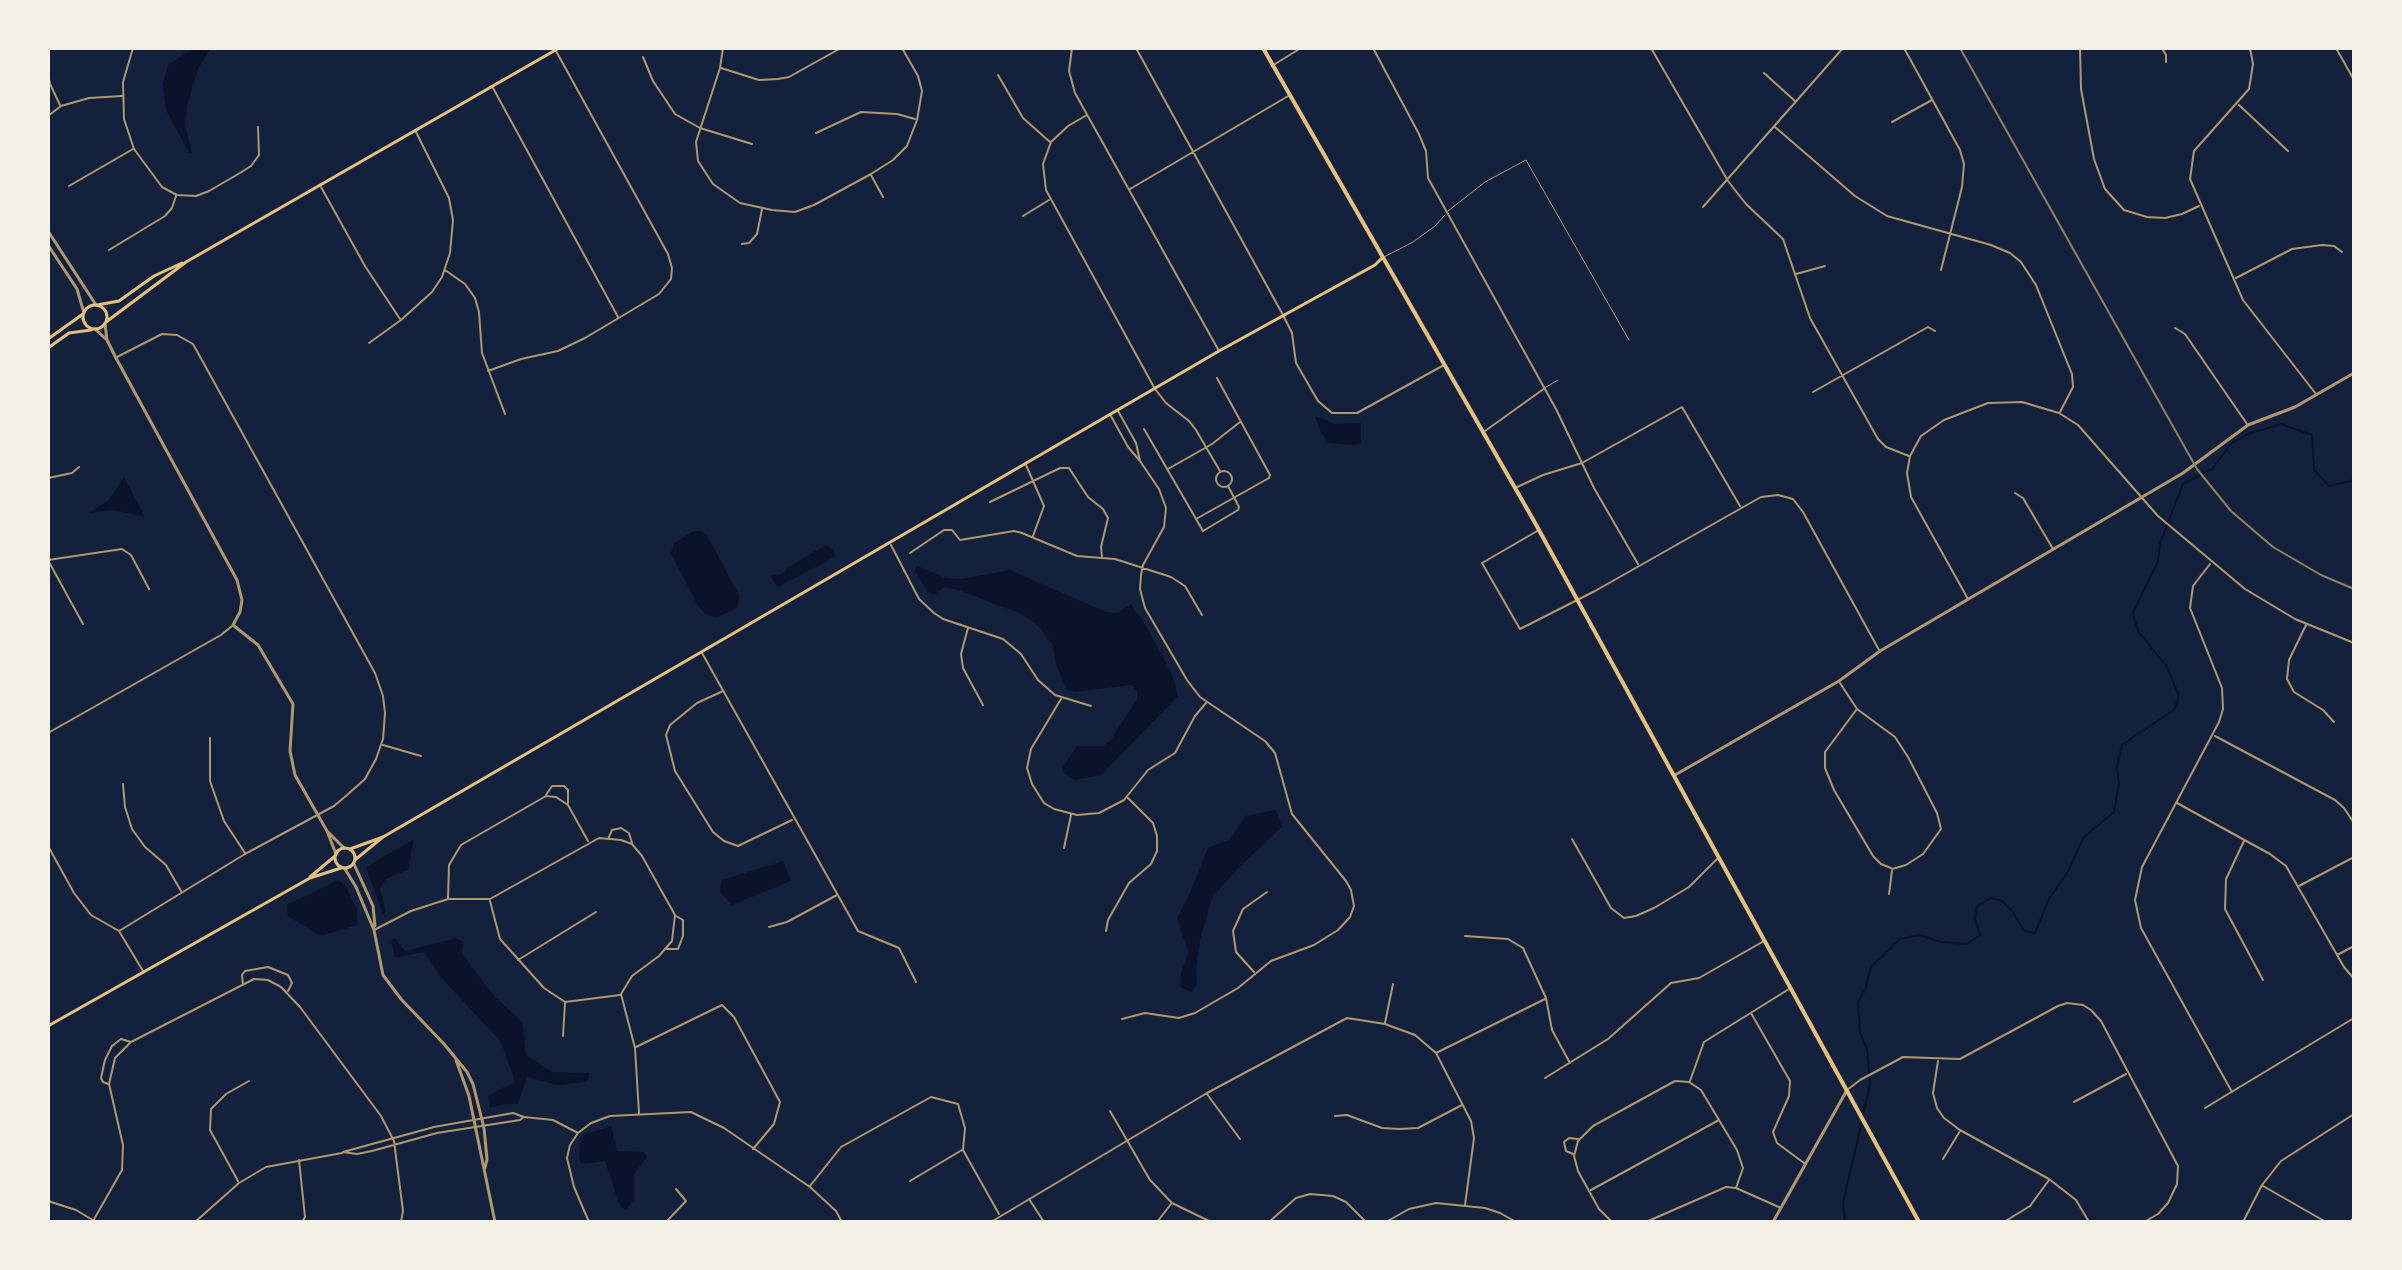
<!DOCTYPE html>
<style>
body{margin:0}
#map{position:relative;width:2402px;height:1270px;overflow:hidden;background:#14213d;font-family:Quicksand,sans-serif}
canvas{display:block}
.frame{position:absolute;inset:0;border:50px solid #f6f1e7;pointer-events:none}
</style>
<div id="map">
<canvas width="2402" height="1270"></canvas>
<div class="frame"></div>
</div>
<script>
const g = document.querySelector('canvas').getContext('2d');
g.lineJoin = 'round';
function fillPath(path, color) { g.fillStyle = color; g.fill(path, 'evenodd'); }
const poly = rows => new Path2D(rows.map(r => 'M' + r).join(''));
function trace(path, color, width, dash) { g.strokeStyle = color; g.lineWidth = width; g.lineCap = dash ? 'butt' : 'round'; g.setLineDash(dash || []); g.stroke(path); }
const water = poly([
 [194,48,211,48,198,69,187,105,185,124,192,153,189,153,166,110,163,84,168,65],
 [1315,416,1335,424,1361,423,1361,442,1355,445,1329,443,1321,433],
 [124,477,145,517,113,510,89,513,109,500],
 [694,531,701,531,707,535,739,595,738,607,717,618,705,614,697,604,671,553,674,543],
 [826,545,832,549,835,557,778,587,770,576,782,574,788,567],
 [917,566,946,578,961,579,1010,570,1106,612,1117,613,1131,604,1148,629,1172,674,1178,696,1101,775,1075,780,1064,774,1063,767,1077,746,1103,746,1110,741,1137,699,1137,691,1131,685,1075,692,1066,689,1055,661,1053,645,1038,626,1024,615,958,590,944,587,934,595,930,594,920,580,915,570],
 [1276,810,1282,827,1237,869,1212,898,1200,940,1196,969,1197,985,1191,992,1180,987,1181,973,1188,952,1177,918,1189,895,1208,848,1229,840,1245,816],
 [414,839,408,870,386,879,380,888,386,911,383,914,366,867],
 [783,861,791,881,732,905,720,892,722,880],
 [338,880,345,885,357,909,358,925,323,935,315,933,288,916,287,905],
 [395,938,405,951,456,938,463,942,462,952,466,959,494,996,523,1023,526,1055,553,1072,590,1073,587,1082,558,1085,527,1077,518,1104,507,1104,489,1108,488,1095,512,1083,514,1078,501,1042,439,975,426,955,423,952,395,958,391,940],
 [611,1126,617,1151,644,1152,647,1157,634,1174,634,1200,626,1209,622,1208,618,1201,605,1161,585,1164,581,1163,579,1158,580,1143,585,1134]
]);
const stream = poly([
 [1863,1115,1870,1084,1867,1049,1860,1032,1858,1002,1865,990,1871,967,1900,939,1919,935,1941,942,1967,944,1980,935,1975,918,1977,906,1991,898,2002,901,2013,912,2024,931,2035,933,2049,899,2069,870,2083,838,2114,812,2119,783,2117,767,2122,745,2174,710,2179,696,2167,667,2138,631,2133,613,2158,561,2160,543,2183,484,2212,469,2231,444,2248,434,2281,424,2312,435,2314,470,2329,486,2354,480],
 [1845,1222,1843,1203,1862,1121]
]);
const service = poly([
 [1448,211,1485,182,1526,160,1629,340],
 [1384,257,1413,242,1435,226,1445,215],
 [1546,387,1558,380]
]);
const minor = poly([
 [133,48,123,82,124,119,134,149,162,187,177,195,196,196,209,191,240,173,251,166,259,155,258,127],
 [723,48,720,68,696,142,698,161,713,184,740,203,772,210,795,212,814,205,871,174,893,160,907,146,917,120,922,91,918,76,902,48],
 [1072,48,1069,71,1075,93,1219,351],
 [1136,48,1283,315,1292,333,1296,363,1318,401,1332,413,1357,413,1444,365],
 [1373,48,1419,134,1426,151,1428,178,1556,409,1594,488,1638,564],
 [1651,48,1728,181,1746,204,1783,239,1810,318,1878,439,1886,447,1909,456],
 [1904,48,1960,150,1964,164,1962,187,1941,270],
 [2080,48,2081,89,2094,159,2105,189,2124,210,2147,217,2165,218,2182,214,2199,206],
 [2162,48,2166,55,2166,62],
 [2250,48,2253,64,2249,89,2194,151,2190,179,2243,300,2316,394],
 [2336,48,2354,80],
 [643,57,653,81,675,114,700,128,752,144],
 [1275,64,1301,48],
 [721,68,759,80,778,79,789,77,841,48],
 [1764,73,1795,101],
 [48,74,50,84,60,105],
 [998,75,1023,118,1050,142],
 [493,88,618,317],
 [2239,105,2288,151],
 [1087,115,1068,126,1051,142,1043,164,1046,190,1155,389,1166,403,1189,421,1196,430,1220,471],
 [48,116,61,106,89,98,122,96],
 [1892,122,1932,100],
 [1775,127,1855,196,1887,216,1991,245,2010,253,2021,262,2036,285,2072,374,2073,387,2060,412],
 [816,133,861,112,897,114,915,119],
 [871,175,883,197],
 [69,186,133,149],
 [321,187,365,266,400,319],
 [1130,189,1290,95],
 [1703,207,1843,48],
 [1023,216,1049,200],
 [742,244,749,243,757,234,762,209],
 [109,250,165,216,172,208,176,196],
 [445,270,465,284,475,298,479,312,482,353,505,414],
 [1796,274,1825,266],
 [2236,278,2292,249,2322,245,2334,246,2342,252],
 [2175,328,2185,334,2247,424],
 [369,343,401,320,432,292,442,277,450,253,453,220,449,198,416,132],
 [117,357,162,334,177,335,193,344,375,673,383,696,385,713,383,739,376,759,365,779,347,795,334,806,245,854,119,931],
 [488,371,521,359,558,351,585,338,659,294,671,279,672,268,668,254,556,51],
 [1813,392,1928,327,1935,331],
 [1111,416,1128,447,1140,461,1136,443,1118,411],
 [1144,429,1203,531,1238,510,1239,507,1228,486],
 [1485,431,1545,388],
 [1026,465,1044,506,1033,536],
 [1168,469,1212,444,1240,422],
 '1216 479a8 8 0 1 1 16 0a8 8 0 1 1-16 0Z',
 [48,478,72,473,79,467],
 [1515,488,1543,475,1582,463,1682,407,1740,506],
 [2015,493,2023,498,2053,549],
 [990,502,1060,468,1069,468,1088,497,1103,509,1108,518,1101,547,1102,557],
 [1196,519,1269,478,1270,475,1217,378],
 [1539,530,1482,563,1520,629,1595,591,1761,497,1778,495,1793,499,1803,512,1879,650],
 [891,545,919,599,934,613,943,619,1003,639,1021,654,1038,680,1055,695,1091,706],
 [910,553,944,530,952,530,960,540,1014,531,1022,533,1077,556,1115,559,1171,577,1185,586,1202,615],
 [48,560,122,549,131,555,149,589],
 [49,562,83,624],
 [2210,564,2193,586,2190,608,2222,688,2223,709,2219,722,2142,867,2135,900,2141,928,2232,1092],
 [1968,599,1911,497,1907,473,1910,456,1921,436,1944,420,1988,403,2022,402,2059,413,2078,425,2158,516,2245,589,2295,619,2354,643],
 [2306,625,2289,660,2287,679,2294,692,2323,710,2334,722],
 [968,628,961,654,963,668,983,705],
 [702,653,858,931,899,948,916,982],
 [1840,683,1857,709,1895,737,1908,757,1937,813,1941,829,1923,854,1906,865,1892,869],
 [723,691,697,703,670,725,666,735,675,771,713,832,724,841,738,846,792,820],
 [1061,699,1031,749,1027,768,1032,784,1044,803,1054,809,1077,815,1099,813,1124,800,1148,770,1175,753,1195,716,1206,703],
 [1857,709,1825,752,1825,768,1834,790,1873,856,1881,864,1891,868],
 [48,733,221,635,232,626],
 [2215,736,2335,800,2344,808,2354,823],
 [210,738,210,781,224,821,245,853],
 [383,745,421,756],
 [123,784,125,807,132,829,145,847,166,865,181,891],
 [546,795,552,786,564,786,568,790,568,803],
 [2177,803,2270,854,2286,866,2344,967,2354,979],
 [609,837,612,830,621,828,629,833,632,843],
 [1572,839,1611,908,1624,918,1636,916,1654,908,1689,887,1718,858],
 [2244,841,2226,879,2225,909,2263,980],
 [48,846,74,893,91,915,119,931,143,971],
 [1064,848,1071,815],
 [2299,886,2354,857],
 [1889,894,1892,871],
 [448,899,449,865,461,845,546,796,556,797,568,805,588,841],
 [490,901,500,939,544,988,565,1002,620,995],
 [769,927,787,922,837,895],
 [374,930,411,911,448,899,490,899,599,838,621,840,632,844,642,856,675,915,672,941,659,956,632,976,621,994,635,1048,639,1113],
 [1106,931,1108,920,1129,883,1151,864,1157,851,1157,836,1153,823,1128,798],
 [1465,936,1508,939,1523,948,1546,998,1552,1030,1570,1063],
 [667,949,678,949,683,936,683,920,676,916],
 [2337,955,2354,946],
 [518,960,596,912],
 [1254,972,1236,952,1233,931,1243,909,1267,892],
 [243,985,242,975,245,971,268,967,288,975,292,983,288,991],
 [1751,1013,1790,1081,1789,1096,1773,1132,1777,1143,1804,1163],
 [1122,1019,1145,1013,1179,1018,1195,1013,1238,988,1271,961,1314,945,1338,930,1350,917,1354,906,1351,890,1346,881,1292,814,1275,753,1265,741,1200,697,1187,680,1145,608,1140,589,1141,575,1143,565,1164,527,1166,508,1159,489,1140,461],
 [1385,1023,1393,984],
 [563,1036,565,1003],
 [636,1047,722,1005,734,1017,780,1102,774,1124,753,1149],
 [1436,1053,1545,999],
 [1938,1061,1933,1093,1937,1108,1944,1118,1960,1130,2049,1179,2076,1200,2089,1222],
 [1545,1078,1608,1039,1671,983,1699,978,1764,941],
 [1690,1081,1704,1042,1789,989],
 [108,1084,103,1082,101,1078,105,1060,112,1046,121,1039,131,1042],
 [1847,1090,1860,1080,1903,1057,1960,1059,2058,1006,2067,1003,2083,1005,2091,1010,2101,1021,2178,1166,2177,1184,2168,1203,2158,1214,2144,1222],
 [1207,1094,1240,1139],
 [2074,1102,2126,1074],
 [2205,1108,2354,1018],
 [1110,1111,1150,1180,1172,1203,1211,1222],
 [1335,1116,1347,1115,1382,1128,1399,1129,1418,1128,1462,1105],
 [524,1117,520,1120,437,1133,372,1151,357,1154,343,1152,434,1127,513,1113,524,1117,553,1120,578,1133],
 [1573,1154,1566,1151,1564,1142,1569,1138,1578,1139],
 [1943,1159,1960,1131],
 [299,1160,305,1217,302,1222],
 [238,1181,210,1130,211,1109,226,1094,249,1081],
 [910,1181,962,1150],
 [810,1186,841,1147,931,1097,958,1104,965,1128,963,1150,999,1214],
 [2263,1186,2326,1222],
 [1591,1190,1719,1120],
 [1029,1199,1044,1222],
 [48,1201,76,1210,96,1222],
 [93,1221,122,1170,123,1145,109,1084,115,1058,131,1042,254,979,268,980,281,987,300,1007,381,1116,394,1141,403,1211,401,1222],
 [195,1222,239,1183,266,1167,342,1153],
 [589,1222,574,1187,567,1158,570,1145,578,1133,591,1123,610,1116,691,1112,724,1128,810,1187,836,1211,842,1222],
 [666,1222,686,1201,676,1189],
 [991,1222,1207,1093,1347,1018,1385,1024,1415,1035,1436,1053,1471,1121,1474,1138,1465,1205],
 [1157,1222,1171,1204],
 [1269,1222,1296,1198,1310,1194,1333,1196,1346,1202,1366,1222],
 [1386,1222,1409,1209,1436,1203,1485,1208,1500,1213,1516,1222],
 [1612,1222,1599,1209,1578,1171,1574,1156,1578,1141,1593,1126,1675,1081,1689,1082,1701,1090,1737,1150,1743,1168,1736,1188],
 [1646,1222,1726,1187,1736,1188,1781,1208],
 [2004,1222,2030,1206,2049,1180],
 [2243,1222,2262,1185,2281,1161,2354,1114],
 [2350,1222,2354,1217]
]);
const tertiary = poly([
 [48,231,96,305],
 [48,245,77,289,84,313],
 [105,324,107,340,116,358,237,580,242,600,240,612,233,625,258,645,293,704,290,751,295,775,327,831,336,854],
 [95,329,107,340],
 [1675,775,1839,681,1880,651,2183,473,2248,425,2295,407,2354,373],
 [327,831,344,848],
 [354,864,373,906,375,926],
 [345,869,356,887,374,930,383,975,401,999,444,1044,467,1072,473,1084,484,1128,487,1159,485,1168],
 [456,1060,469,1096,495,1222],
 [1773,1222,1847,1090]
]);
const secondary = poly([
 '83 317a12 12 0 1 1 24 0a12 12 0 1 1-24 0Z',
 [97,305,119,301,154,276,182,263],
 [106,322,186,262,559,48],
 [48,339,83,314],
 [48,348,69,333,91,330],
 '335 858a10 10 0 1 1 20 0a10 10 0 1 1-20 0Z',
 [350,849,383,837,1219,351,1375,265,1382,258],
 [356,859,383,837],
 [310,877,335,856],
 [48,1026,310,878,341,868]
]);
const primary = poly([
 [1263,48,1534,521,1919,1222]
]);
const rail = poly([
 [1960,48,2197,469,2231,511,2273,547,2321,575,2354,589]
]);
fillPath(water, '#0b132b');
trace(stream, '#0b132b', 2);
trace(service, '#b1986c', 1);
trace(minor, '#b1986c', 2);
trace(tertiary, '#b1986c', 3);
trace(secondary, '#e5c07b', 3);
trace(primary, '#e5c07b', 4);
trace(rail, '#918062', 2);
</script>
